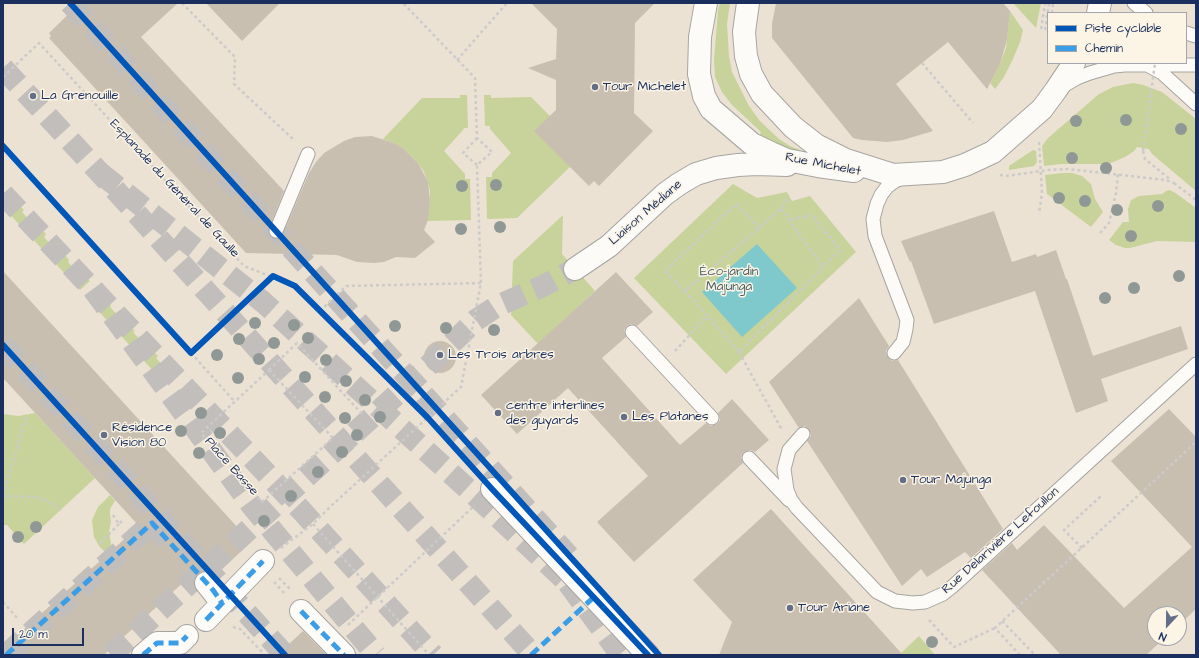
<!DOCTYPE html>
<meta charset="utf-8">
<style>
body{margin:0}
#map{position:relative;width:1199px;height:658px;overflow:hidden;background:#ebe2d3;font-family:"Architects Daughter",sans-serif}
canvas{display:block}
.frame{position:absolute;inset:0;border:4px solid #1b2f5e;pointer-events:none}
.legend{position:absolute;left:1047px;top:12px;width:140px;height:52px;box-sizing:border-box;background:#fcf5e5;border:1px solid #a2a6af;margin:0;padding:5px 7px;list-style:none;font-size:12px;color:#1b2f5e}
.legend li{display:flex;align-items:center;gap:8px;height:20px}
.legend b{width:20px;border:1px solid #a2a6af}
.north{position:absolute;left:1147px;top:606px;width:40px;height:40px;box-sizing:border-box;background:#fcf5e5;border:1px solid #a2a6af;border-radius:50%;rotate:202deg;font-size:11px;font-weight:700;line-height:16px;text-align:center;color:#1b2f5e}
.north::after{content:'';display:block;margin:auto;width:14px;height:18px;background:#646e87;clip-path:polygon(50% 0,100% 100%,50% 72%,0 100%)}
.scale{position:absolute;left:12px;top:628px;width:72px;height:18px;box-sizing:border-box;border:2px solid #1b2f5e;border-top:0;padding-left:5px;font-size:12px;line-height:14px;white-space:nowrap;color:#1b2f5e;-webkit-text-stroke:3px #fcf5e5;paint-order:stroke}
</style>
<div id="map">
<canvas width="1199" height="658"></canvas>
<div class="frame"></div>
<ul class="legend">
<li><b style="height:5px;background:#0057b8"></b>Piste cyclable</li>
<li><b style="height:5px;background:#3b9de6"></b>Chemin</li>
</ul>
<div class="north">N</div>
<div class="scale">20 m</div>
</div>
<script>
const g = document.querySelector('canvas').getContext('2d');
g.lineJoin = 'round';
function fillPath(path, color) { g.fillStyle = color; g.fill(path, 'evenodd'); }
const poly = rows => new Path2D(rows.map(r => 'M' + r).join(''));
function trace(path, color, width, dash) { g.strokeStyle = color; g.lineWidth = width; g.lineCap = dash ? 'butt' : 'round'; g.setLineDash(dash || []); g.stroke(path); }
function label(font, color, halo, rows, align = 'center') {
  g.font = font + ' "Architects Daughter",sans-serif'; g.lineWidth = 3; g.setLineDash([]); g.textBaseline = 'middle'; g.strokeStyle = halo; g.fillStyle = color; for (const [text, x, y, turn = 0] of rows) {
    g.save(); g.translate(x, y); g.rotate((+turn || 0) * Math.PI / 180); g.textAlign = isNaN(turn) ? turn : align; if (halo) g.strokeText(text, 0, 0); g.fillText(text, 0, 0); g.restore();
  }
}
const green = poly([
 [720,3,730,3,727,24,729,56,732,72,749,106,760,121,779,139,790,146,830,162,813,159,758,138,761,132,732,105,722,92,715,77,714,60,718,10],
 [1013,3,1041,3,1036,28],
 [1010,11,1023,30,1020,42,1013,59,1004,77,995,89,990,83,1000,64,1006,48],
 [1133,83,1143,85,1162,92,1196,119,1196,191,1152,154,1149,149,1137,147,1134,151,1125,157,1111,163,1104,164,1061,164,1044,166,1042,146,1048,138,1099,94,1113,87],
 [460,95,467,95,468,128,464,128,463,130,444,151,465,174,465,179,470,179,471,220,427,221,430,199,430,190,424,172,418,163,403,148,394,143,383,139,422,98,460,98],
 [484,95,491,95,491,98,531,97,550,116,570,167,517,218,487,219,486,177,492,177,492,173,511,153,490,129,490,126,485,126],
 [1033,150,1036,151,1037,162,1034,166,1009,170,1009,166],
 [1063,173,1072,173,1082,176,1091,184,1095,199,1103,212,1091,227,1047,194,1045,175],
 [733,184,757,198,787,192,792,201,810,196,856,252,726,374,634,278],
 [1169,190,1174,192,1196,208,1196,242,1157,241,1130,248,1125,248,1116,245,1109,240,1123,222,1129,222,1128,209,1131,200,1139,196,1162,194,1166,191],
 [3,191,9,197,11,196,24,210,22,212,32,223,34,221,46,234,44,237,54,248,57,246,69,260,68,262,78,273,80,271,90,281,80,290,3,207],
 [563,215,562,254,595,291,538,344,511,315,513,261],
 [102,295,111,305,110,307,120,318,122,317,135,331,133,332,144,344,145,343,158,356,156,358,165,368,167,367,176,376,166,385,92,304],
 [35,413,95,478,24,544,7,525,3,525,3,414,18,416],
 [110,495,115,501,110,509,110,514,111,522,109,532,112,550,107,554,99,546,94,537,92,520,98,507],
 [919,636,935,655,903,655,901,653]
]);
const water = poly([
 [757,244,797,288,742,337,702,292]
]);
const building = poly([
 [80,3,178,3,141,37,284,191,269,228,269,236,273,238,277,239,283,234,309,173,316,162,324,153,344,141,355,137,372,136,394,143,403,148,418,163,428,182,430,200,428,220,424,230,435,242,415,258,396,257,384,262,374,263,357,262,337,255,246,253,49,38,51,36,49,33],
 [206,3,280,3,242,41],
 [531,3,655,3,635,23,634,113,653,131,599,186,594,181,589,186,534,131,556,110,556,80,528,68,556,59,557,29],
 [776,3,1003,3,1010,11,1007,40,1000,64,987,89,948,42,896,84,933,131,903,140,887,142,862,140,853,138,772,38,772,24],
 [994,211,1012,262,1036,254,1037,257,1056,250,1066,279,1067,279,1093,356,1181,326,1188,349,1101,379,1108,401,1076,413,1035,291,934,324,911,261,910,262,901,241],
 [3,271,251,542,216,575,210,571,205,571,198,574,194,579,194,584,195,588,187,579,104,655,3,655,3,648,139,526,3,378],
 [616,272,653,312,637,326,631,324,627,326,624,330,626,337,602,358,680,445,706,423,710,426,717,424,720,420,718,413,732,399,769,440,755,452,751,450,744,452,741,456,743,463,634,562,597,522,648,476,568,388,517,434,481,395],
 [859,298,889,346,886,351,887,356,892,361,898,360,1003,529,971,558,965,552,927,577,921,569,902,586,807,441,811,436,810,431,805,426,799,428,769,382],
 '424 357a16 16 0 1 1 32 0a16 16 0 1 1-32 0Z',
 [1169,409,1196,437,1196,609,1179,625,1179,614,1155,614,1155,638,1165,638,1146,655,1061,655,982,570,1012,543,1017,550,1044,525,1124,608,1192,547,1111,461],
 [771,509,903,655,719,655,732,622,693,580],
 [303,631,327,655,277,655]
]);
const streetTunnel = poly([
 [70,3,569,556],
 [3,345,285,655],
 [6,655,152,523,168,541],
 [111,655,427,367,476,320,497,306,545,285,575,269]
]);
const primaryTunnel = poly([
 [100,173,263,302,481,501,565,580],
 [93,289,252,506,376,655],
 [568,583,621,655]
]);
const highwayTunnel = poly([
 [3,68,100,173,533,655],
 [3,194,301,510,433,655]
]);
const path = poly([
 [182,3,235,57,234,84,295,141],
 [1052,13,1053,3],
 [1041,29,1045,3],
 [1045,30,1049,3],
 [457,60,507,3],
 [922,63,973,123],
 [3,77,39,43,244,266,295,286,428,418,478,473],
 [1039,142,1042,193,1039,214],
 [3,146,191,353,273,276],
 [1143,151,1145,159,1171,180],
 [477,165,463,153,477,138],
 [1000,175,1006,176,1048,170,1068,169,1166,180,1174,183],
 [1174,183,1196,200],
 [781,209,823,267],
 [759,228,736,204,665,271,685,291,759,228,781,209,789,196],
 [1100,233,1109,223,1116,193,1118,174],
 [685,291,739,352,840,250,812,215,789,220],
 [320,311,346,286,481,283],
 [675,351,707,316],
 [739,352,782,430],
 [191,353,235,402],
 [269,370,333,438,262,502,201,433,269,370],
 [269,370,297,343,362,414],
 [3,495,27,415],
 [3,496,34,497,44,499,49,502,61,510],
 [113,515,119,524,123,520],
 [313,524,429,655],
 [100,543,119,524],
 [281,548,313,524,330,507,461,387,481,283,477,165,492,152,477,138,475,78,403,3],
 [1082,548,1064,530,1101,496],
 [279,578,291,590],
 [274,582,286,595],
 [3,602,18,619],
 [929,620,954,647,995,628],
 [1002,621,1035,655],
 [348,625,475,505],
 [233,627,240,629,264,654],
 [1020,655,995,628,1196,442]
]);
const lane = poly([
 [1134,3,1146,13],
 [1186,33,1196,36],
 [1149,66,1162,73,1196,104],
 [1063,86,1077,78,1090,73,1114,66,1125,65,1196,65],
 [276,231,308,154],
 [632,332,712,418],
 [894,353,903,342,906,329,907,320,875,236,873,219,877,204,881,195,887,187,895,181,905,177],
 [803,434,789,450,784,469,787,490,791,500,797,508,877,592,895,601,913,603,925,602,943,594,953,586,1196,364],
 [749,458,789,500]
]);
const street = poly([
 [706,3,700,37,699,74,704,96,711,109,752,144,771,153,787,160,818,166,854,171],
 [748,3,744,32,746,56,751,74,762,94,793,127,816,145,846,160,893,175,943,172,965,165,993,152,1042,109,1056,90,1074,63],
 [1098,13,1100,3],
 [575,269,609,246,665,194,679,184,696,174,716,168,738,165,757,164,787,165],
 [492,489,648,655],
 [206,583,222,603],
 [301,611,344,655],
 [206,620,263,561],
 [143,655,157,643,180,643,187,636]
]);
const pathBridge = poly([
 [1143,151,1155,63]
]);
const quiet = poly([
 [301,611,344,655],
 [206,620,263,561],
 [6,655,152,523,213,590,222,603],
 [143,655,157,643,180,643,187,636],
 [531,655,594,597]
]);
const cycleway = poly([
 [70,3,659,655],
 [3,146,191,353,273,276,295,286,428,418,492,489,648,655],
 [3,345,285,655]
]);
const trees = [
 [1126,120],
 [1076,121],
 [1181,129],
 [1072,158],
 [1106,168],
 [496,185],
 [462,186],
 [1059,198],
 [1085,201],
 [1158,206],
 [1117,210],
 [500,227],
 [461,229],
 [1131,236],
 [1179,276],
 [1134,288],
 [1105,298],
 [255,323],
 [294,325],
 [395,326],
 [446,328],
 [494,330],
 [308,338],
 [239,339],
 [274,343],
 [217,355],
 [259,359],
 [326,360],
 [305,377],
 [238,378],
 [346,381],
 [325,397],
 [365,400],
 [201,413],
 [380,417],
 [345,418],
 [181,431],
 [220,433],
 [357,435],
 [342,452],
 [199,453],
 [318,472],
 [291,496],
 [264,521],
 [36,527],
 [18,537],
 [932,642]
];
const markers = [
 [595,87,4,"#646e87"],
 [33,96,4,"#646e87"],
 [440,355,4,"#646e87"],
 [498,413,4,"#646e87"],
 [624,417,4,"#646e87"],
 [104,435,4,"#646e87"],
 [903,480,4,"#646e87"],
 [790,608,4,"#646e87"]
];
const poiNames = [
 ["Tour Michelet",603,87],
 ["La Grenouille",41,96],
 ["Les Trois arbres",448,355],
 ["centre interlines",506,406],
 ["des guyards",506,421],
 ["Les Platanes",632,417],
 ["Résidence",112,428],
 ["Vision 80",112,443],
 ["Tour Majunga",911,480],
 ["Tour Ariane",798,608]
];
const streetNames = [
 ["Rue Michelet",823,165,11],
 ["Esplanade du Général de Gaulle",174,189,47],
 ["Liaison Médiane",646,213,-41],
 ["Place Basse",231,467,48],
 ["Rue Delarivière Lefoullon",1001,541,-42]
];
const parkNames = [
 ["Éco-jardin",729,272],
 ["Majunga",729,287]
];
fillPath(green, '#c8d39b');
fillPath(water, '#7fc9cd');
fillPath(building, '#c9bfb1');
trace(streetTunnel, '#c1bebc', 22, [22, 11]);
trace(primaryTunnel, '#c1bebc', 22, [22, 11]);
trace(highwayTunnel, '#c1bebc', 22, [22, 11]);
trace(lane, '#a7a5a2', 15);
trace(street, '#a7a5a2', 24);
trace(path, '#cccbca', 2.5, [3, 3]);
trace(lane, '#fcfbf8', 13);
trace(street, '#fcfbf8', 22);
trace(pathBridge, '#cccbca', 2.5, [3, 3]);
trace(quiet, '#3b9de6', 5, [10, 5]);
trace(cycleway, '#0057b8', 6);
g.fillStyle = '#909895';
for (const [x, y] of trees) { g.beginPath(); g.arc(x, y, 6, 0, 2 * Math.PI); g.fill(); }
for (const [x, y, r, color] of markers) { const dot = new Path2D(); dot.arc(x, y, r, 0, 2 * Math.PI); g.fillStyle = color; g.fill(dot); trace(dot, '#fcf5e5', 1.5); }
label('13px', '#1b2f5e', '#fcf5e5', poiNames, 'left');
label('13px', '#1b2f5e', '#fcf5e5', streetNames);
label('13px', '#465c62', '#fcf5e5', parkNames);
</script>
